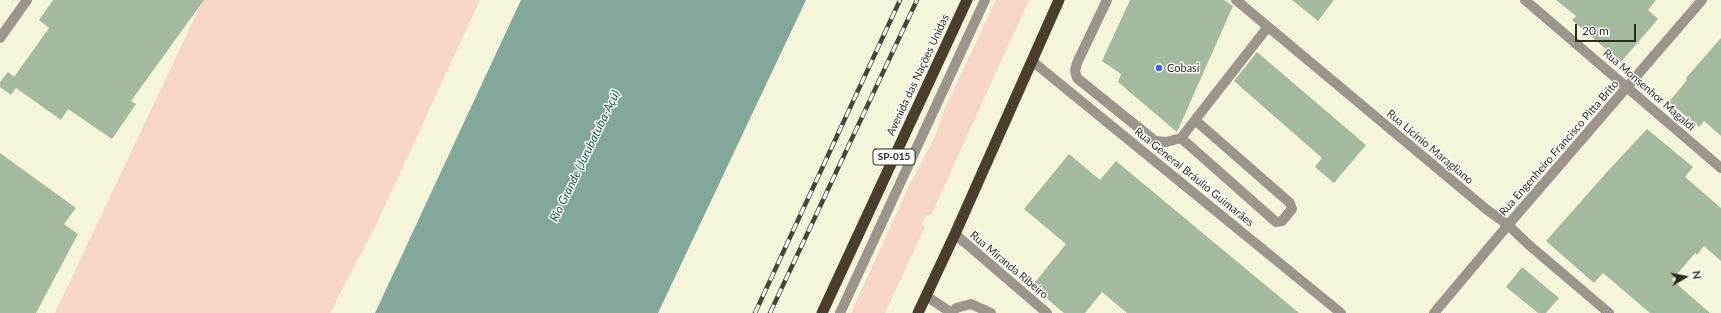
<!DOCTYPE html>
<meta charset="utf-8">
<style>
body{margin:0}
#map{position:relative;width:1721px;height:313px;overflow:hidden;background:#f5f5db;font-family:Lato,sans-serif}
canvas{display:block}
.north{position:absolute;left:1665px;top:257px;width:40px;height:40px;-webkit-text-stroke:3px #fff;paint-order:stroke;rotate:80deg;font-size:11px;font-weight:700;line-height:16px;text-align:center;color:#2b2b21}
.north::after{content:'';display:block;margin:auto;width:14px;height:18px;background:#2b2b21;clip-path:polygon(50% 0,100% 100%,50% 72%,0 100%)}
.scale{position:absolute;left:1575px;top:24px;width:61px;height:18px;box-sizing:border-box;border:2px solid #2b2b21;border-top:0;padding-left:5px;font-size:12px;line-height:14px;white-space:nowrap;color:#2b2b21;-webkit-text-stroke:3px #fff;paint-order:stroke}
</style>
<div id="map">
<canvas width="1721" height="313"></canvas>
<div class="north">N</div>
<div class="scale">20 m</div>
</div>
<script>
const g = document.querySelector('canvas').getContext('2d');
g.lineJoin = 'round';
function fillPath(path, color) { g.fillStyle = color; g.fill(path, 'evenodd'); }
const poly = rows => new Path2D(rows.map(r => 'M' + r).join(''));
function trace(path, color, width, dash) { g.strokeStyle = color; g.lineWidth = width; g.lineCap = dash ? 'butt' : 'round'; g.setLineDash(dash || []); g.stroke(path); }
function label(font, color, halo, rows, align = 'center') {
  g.font = font + ' Lato,sans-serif'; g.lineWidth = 3; g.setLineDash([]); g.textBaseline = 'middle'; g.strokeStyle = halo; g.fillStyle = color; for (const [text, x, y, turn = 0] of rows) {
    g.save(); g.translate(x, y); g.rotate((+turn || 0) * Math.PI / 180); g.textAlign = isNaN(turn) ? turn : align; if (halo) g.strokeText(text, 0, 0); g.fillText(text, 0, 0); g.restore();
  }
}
const green = poly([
 [203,0,480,0,377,223,330,313,55,313],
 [996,0,1029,0,931,215,927,214,922,225,925,227,885,313,851,313,909,186,935,137,944,110]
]);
const water = poly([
 [521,0,806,0,658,313,375,313]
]);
const building = poly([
 [53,0,204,0,131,101,136,104,112,139,68,109,61,120,16,88,11,95,0,87,0,82,8,72,14,77,49,28,39,20],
 [1130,0,1224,0,1233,6,1177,132,1118,82,1121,74,1102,61],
 [1292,0,1334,0,1318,21],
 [1556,0,1656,0,1648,10,1658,19,1621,62,1572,20,1576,16],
 [1721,38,1721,136,1704,121,1699,127,1669,102,1687,80,1686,78],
 [1257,52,1366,145,1334,183,1315,167,1322,158,1234,81],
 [1647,129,1693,167,1685,177,1721,208,1721,261,1704,246,1697,255,1695,253,1672,280,1710,313,1650,313,1603,273,1594,283,1546,241,1607,172],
 [0,153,76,208,64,224,78,234,36,313,0,313],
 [1069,154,1100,180,1116,161,1299,313,1127,313,1102,292,1085,313,1064,313,1032,286,1066,244,1024,209],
 [1522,267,1559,298,1546,313,1538,313,1506,287]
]);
const service = poly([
 [1107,0,1077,63,1075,71,1077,78,1155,141,1166,142,1181,138,1267,28],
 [1181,138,1276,222,1282,221,1292,209,1290,203,1195,120],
 [926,296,952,313],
 [952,313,956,308,971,304,991,313]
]);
const minor = poly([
 [1236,0,1486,209,1508,225,1529,245,1609,313],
 [1525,0,1721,168],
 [0,38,27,0],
 [1032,61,1341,313],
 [955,234,1047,313],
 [840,313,985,0],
 [1434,313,1508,225,1702,0]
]);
const trunk = poly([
 [822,313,967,0],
 [918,313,955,234,1059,0]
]);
const rail = poly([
 [755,313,900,0],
 [770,313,917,0]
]);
const markers = [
 [1159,68,4,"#4c64d9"]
];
const shields = [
 [894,157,42]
];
const shieldNames = [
 ["SP-015",894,157]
];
const poiNames = [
 ["Cobasi",1167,68]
];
const streetNames = [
 ["Avenida das Nações Unidas",918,75,-65],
 ["Rua Monsenhor Magaldi",1649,90,41],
 ["Rua Licínio Maragliano",1430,147,40],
 ["Rua Engenheiro Francisco Pitta Brito",1559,148,-49],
 ["Rua General Bráulio Guimarães",1194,177,39],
 ["Rua Miranda Ribeiro",1009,265,40]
];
const waterNames = [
 ["Rio Grande (Jurubatuba-Açú)",585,156,-64]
];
fillPath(green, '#f7d5c9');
fillPath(water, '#83a89b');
fillPath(building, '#a4ba9e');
trace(service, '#9c958c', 10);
trace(minor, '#9c958c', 10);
trace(trunk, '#4a3e2d', 11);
trace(rail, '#46463a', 4.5);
trace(rail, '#fff', 3, [9]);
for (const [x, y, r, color] of markers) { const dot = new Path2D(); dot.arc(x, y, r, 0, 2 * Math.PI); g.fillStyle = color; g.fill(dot); trace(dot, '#fff', 1.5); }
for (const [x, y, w] of shields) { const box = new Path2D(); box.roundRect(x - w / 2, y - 8, w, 16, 3); g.fillStyle = '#fff'; g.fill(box); trace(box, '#2b2b21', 1); }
label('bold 10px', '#2b2b21', null, shieldNames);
label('11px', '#2b2b21', '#fff', poiNames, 'left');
label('11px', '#2b2b21', '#fff', streetNames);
label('italic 12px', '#0c5644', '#fff', waterNames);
</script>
